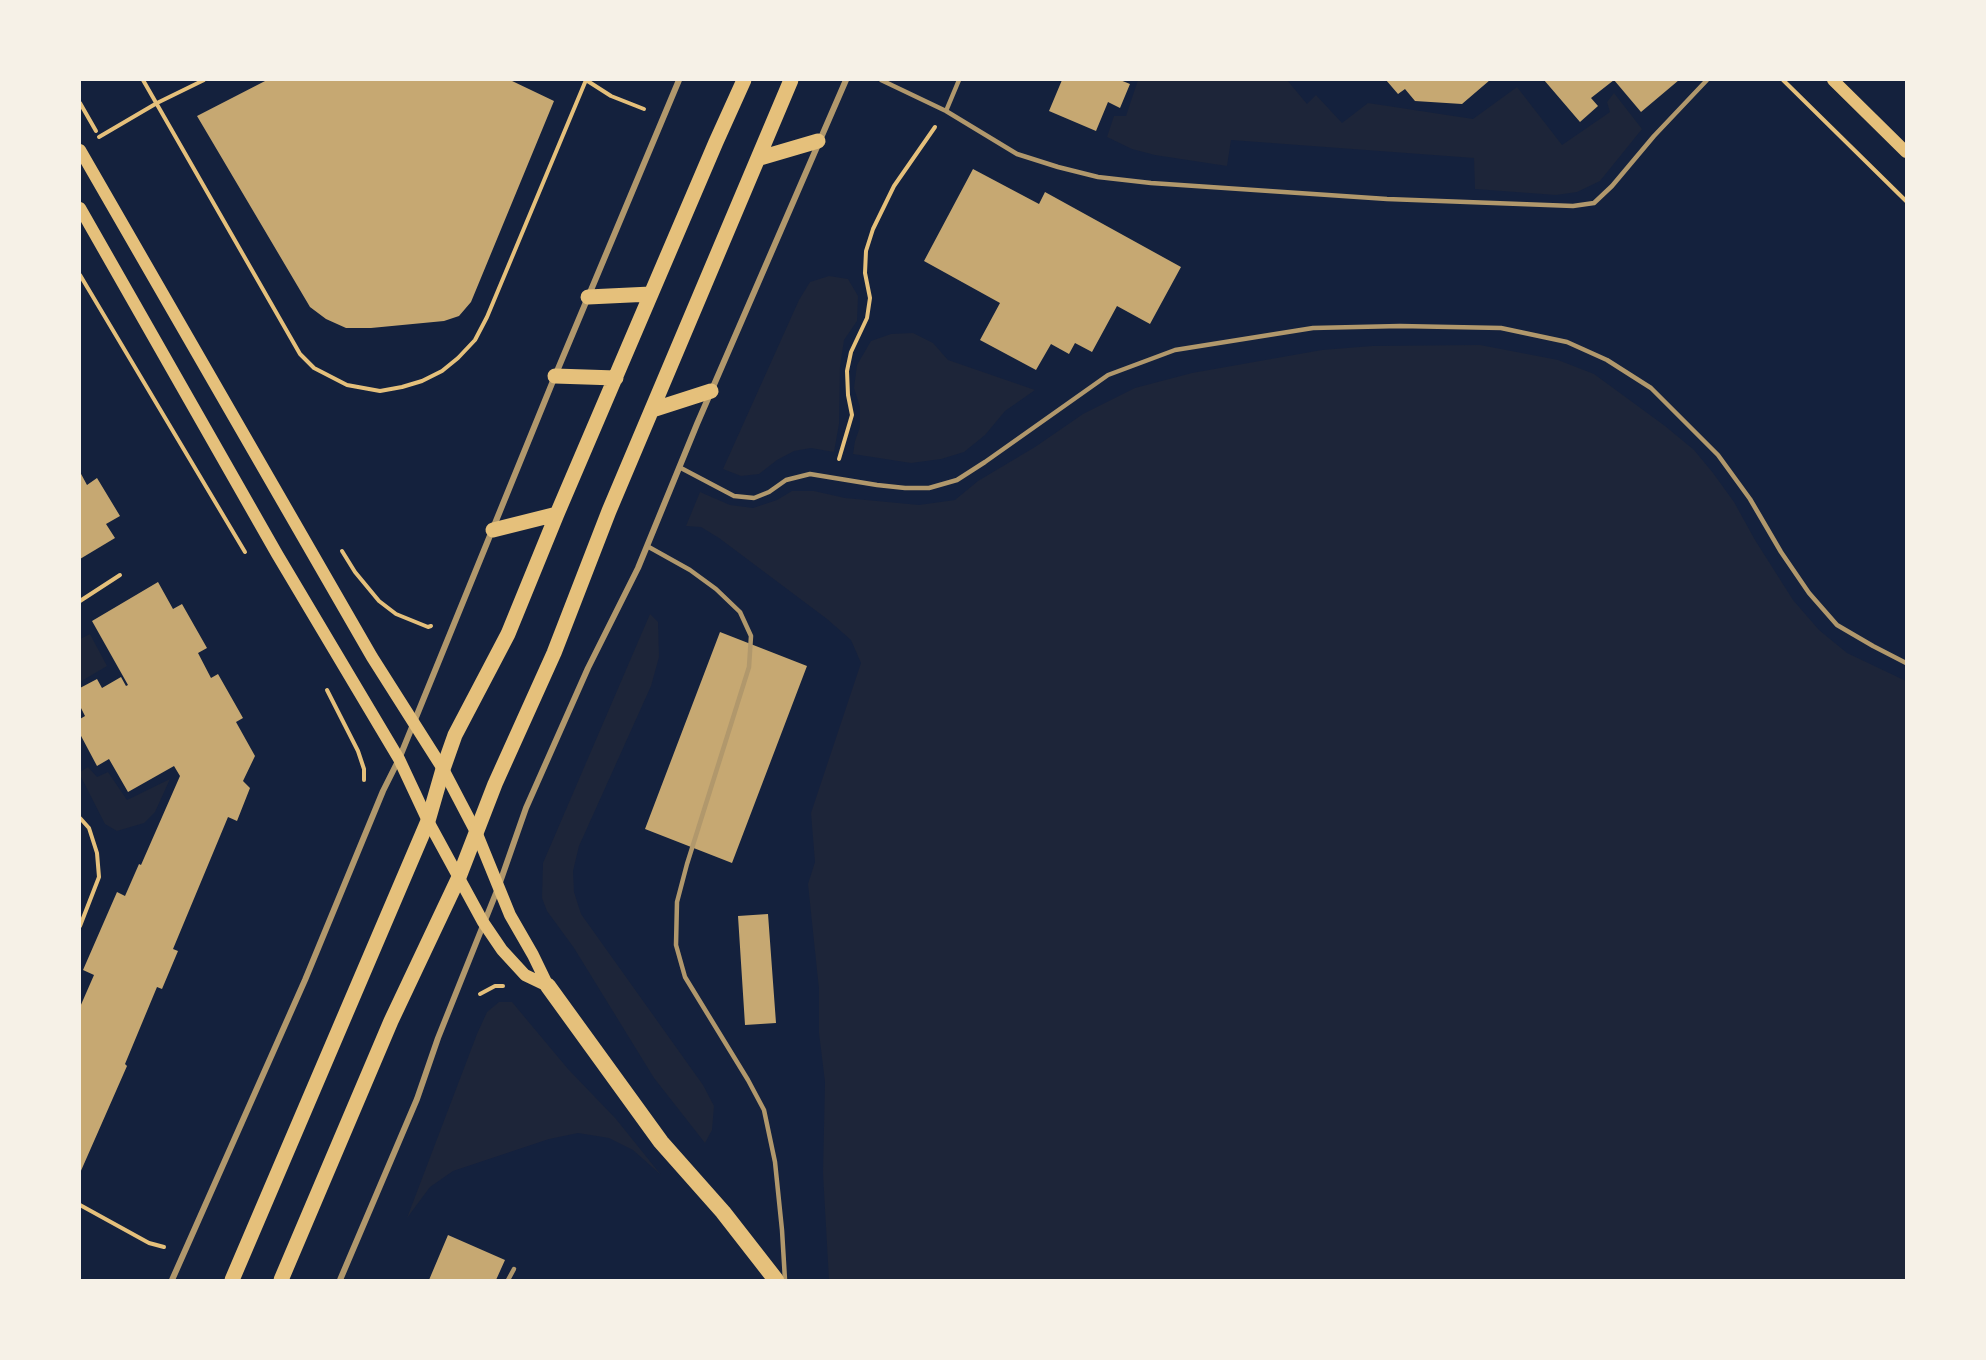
<!DOCTYPE html>
<style>
body{margin:0}
#map{position:relative;width:1986px;height:1360px;overflow:hidden;background:#14213d;font-family:"PT Sans",sans-serif}
canvas{display:block}
.frame{position:absolute;inset:0;border:81px solid #f6f1e7;pointer-events:none}
</style>
<div id="map">
<canvas width="1986" height="1360"></canvas>
<div class="frame"></div>
</div>
<script>
const g = document.querySelector('canvas').getContext('2d');
g.lineJoin = 'round';
function fillPath(path, color) { g.fillStyle = color; g.fill(path, 'evenodd'); }
const poly = rows => new Path2D(rows.map(r => 'M' + r).join(''));
function trace(path, color, width, dash) { g.strokeStyle = color; g.lineWidth = width; g.lineCap = dash ? 'butt' : 'round'; g.setLineDash(dash || []); g.stroke(path); }
const green = poly([
 [1138,80,1287,80,1307,104,1316,95,1342,123,1368,103,1473,119,1517,87,1562,145,1610,112,1607,102,1614,93,1642,129,1600,181,1577,192,1556,195,1475,189,1474,158,1231,140,1227,166,1155,155,1132,149,1107,137,1114,116,1126,116],
 [829,276,848,279,858,296,857,321,844,340,840,367,839,424,834,452,811,448,794,451,777,460,759,474,741,476,723,469,799,300,810,282],
 [913,333,933,343,948,360,1035,390,1005,411,985,435,964,452,941,459,911,463,853,454,855,441,860,427,860,407,854,388,857,365,871,341,891,334],
 [1480,345,1558,360,1594,374,1665,426,1694,450,1713,473,1734,502,1755,540,1793,600,1819,630,1847,653,1906,681,1906,1280,829,1280,823,1173,825,1082,819,1033,819,989,808,884,815,862,811,813,861,663,851,640,827,619,719,538,701,527,686,526,700,492,730,505,753,508,777,500,792,491,814,491,845,498,919,505,955,500,978,481,1035,447,1083,414,1135,388,1192,373,1322,350,1372,346],
 [650,614,658,622,659,657,651,686,579,846,573,871,574,892,581,914,703,1085,714,1106,712,1130,705,1143,654,1078,574,948,547,911,542,898,543,863],
 [90,634,107,666,80,682,80,639],
 [88,767,97,777,108,772,127,800,170,779,155,812,144,823,117,831,105,824,80,775,80,772],
 [499,1002,512,1002,568,1069,616,1119,661,1175,633,1150,609,1138,578,1133,549,1139,453,1171,430,1187,407,1218,477,1034,487,1012]
]);
const building = poly([
 [267,80,510,80,554,101,471,302,459,316,444,321,371,328,346,328,326,319,310,307,197,116],
 [1062,80,1120,80,1130,84,1120,108,1108,102,1096,131,1049,111],
 [1386,80,1490,80,1462,104,1415,101,1405,89,1398,94],
 [1544,80,1679,80,1641,112,1614,80,1591,98,1598,106,1580,122],
 [973,169,1039,204,1045,192,1181,267,1150,324,1117,306,1092,352,1075,343,1069,354,1051,344,1036,370,980,340,1000,303,924,261],
 [80,472,87,485,97,478,120,516,106,524,115,538,80,559],
 [158,582,173,609,182,604,207,648,198,653,211,678,218,674,243,718,236,722,255,756,243,781,250,788,237,821,228,817,173,949,178,951,162,989,157,987,125,1064,127,1066,80,1173,80,1007,94,975,83,970,117,892,125,896,139,864,141,865,180,776,174,766,128,792,109,759,97,766,80,734,80,719,85,716,80,706,80,688,97,679,102,688,121,677,126,686,128,685,92,621],
 [720,632,807,666,732,863,645,829],
 [768,914,776,1023,745,1025,738,916],
 [448,1235,505,1260,496,1280,429,1280]
]);
const path = poly([
 [143,80,300,354,314,368,347,385,380,391,402,387,422,381,442,371,458,358,475,340,487,317,586,80],
 [586,80,611,96,644,109],
 [1783,80,1906,201],
 [80,103,96,131],
 [99,137,157,103,204,80],
 [80,275,245,552],
 [839,459,852,415,848,395,847,371,851,352,867,318,870,298,865,273,866,251,873,229,894,186,935,127],
 [342,551,355,572,379,601,396,614,428,627,431,626],
 [80,601,120,575],
 [327,690,358,751,364,769,364,780],
 [80,818,89,828,97,853,99,877,80,926],
 [480,994,495,986,503,986],
 [80,1205,149,1243,164,1247]
]);
const service = poly([
 [881,80,946,111,1017,154,1058,167,1098,177,1151,183,1387,199,1573,206,1594,203,1612,186,1654,136,1707,80],
 [946,111,959,80],
 [679,467,734,496,754,498,769,492,786,480,810,474,877,485,905,488,929,488,957,480,985,462,1108,375,1175,350,1313,328,1400,326,1501,328,1567,342,1607,360,1651,388,1718,455,1750,499,1781,552,1809,593,1837,625,1873,646,1906,663],
 [647,546,690,570,716,589,740,612,751,636,749,667,687,864,677,902,676,945,685,977,748,1080,764,1110,775,1162,782,1230,785,1280],
 [508,1280,514,1269]
]);
const minor = poly([
 [172,1280,305,980,383,791,399,759,555,376,679,80],
 [340,1280,417,1099,438,1038,498,888,526,808,588,668,638,568,697,424,846,80]
]);
const secondary = poly([
 [1833,80,1906,152],
 [80,150,372,657,443,769,477,834,510,915,533,955,548,986],
 [80,208,277,554,399,759,428,821,483,922,502,950,525,975,548,986]
]);
const primary = poly([
 [760,158,818,141],
 [588,297,651,294],
 [555,376,616,378],
 [652,410,711,391],
 [493,530,557,514],
 [232,1280,428,821,443,769,455,735,508,634,557,514,716,142,744,80],
 [281,1280,391,1021,459,877,495,784,554,653,609,511,791,80]
]);
const trunk = poly([
 [548,986,661,1142,723,1212,776,1280]
]);
fillPath(green, '#1d2539');
fillPath(building, '#c6a872');
trace(path, '#e5c07b', 4);
trace(service, '#b1986c', 4.5);
trace(minor, '#b1986c', 6);
trace(secondary, '#e5c07b', 12);
trace(primary, '#e5c07b', 15);
trace(trunk, '#e5c07b', 16);
</script>
